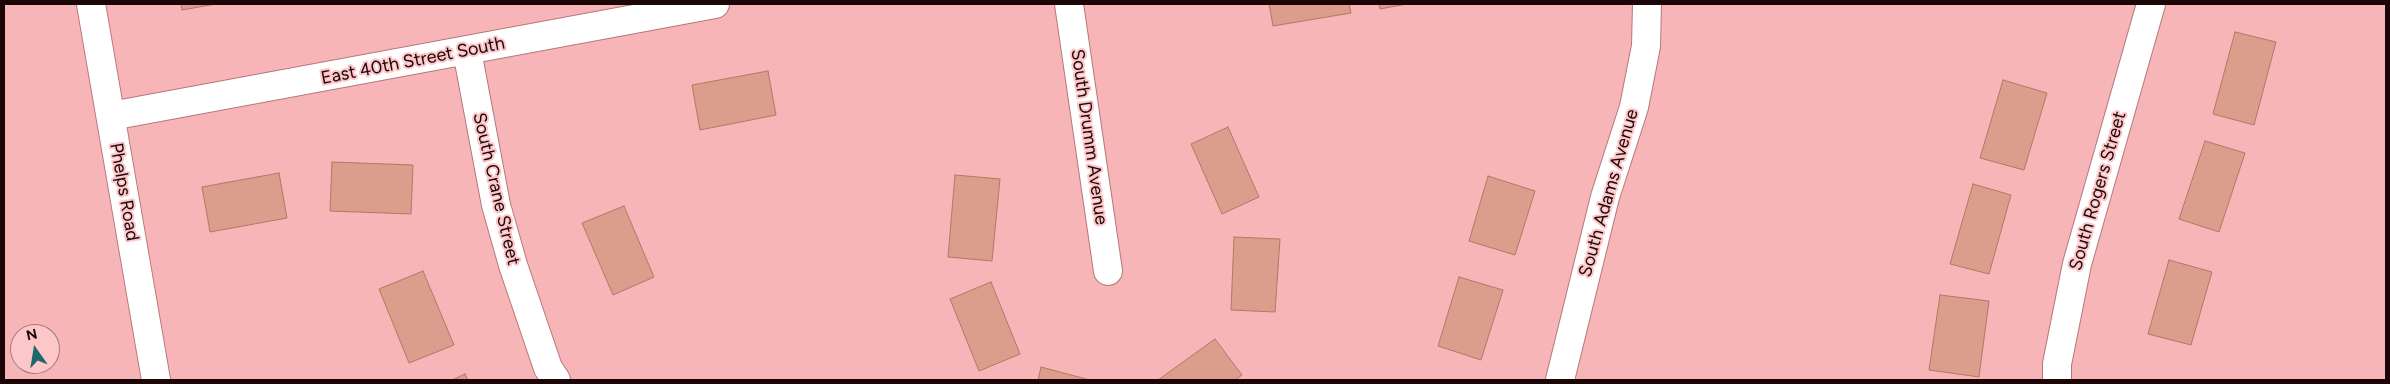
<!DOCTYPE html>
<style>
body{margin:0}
#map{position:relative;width:2390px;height:384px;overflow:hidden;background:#f8b5b7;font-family:Figtree,sans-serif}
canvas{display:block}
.frame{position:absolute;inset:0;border:5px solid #1b0507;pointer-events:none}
.north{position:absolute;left:10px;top:324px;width:50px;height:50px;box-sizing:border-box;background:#fdc6c8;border:1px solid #a3797b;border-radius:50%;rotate:347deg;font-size:14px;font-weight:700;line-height:20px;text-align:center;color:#1b0507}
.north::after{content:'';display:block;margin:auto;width:18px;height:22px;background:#1c696a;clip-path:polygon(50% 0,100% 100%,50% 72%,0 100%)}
</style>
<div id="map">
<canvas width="2390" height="384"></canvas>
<div class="frame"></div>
<div class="north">N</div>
</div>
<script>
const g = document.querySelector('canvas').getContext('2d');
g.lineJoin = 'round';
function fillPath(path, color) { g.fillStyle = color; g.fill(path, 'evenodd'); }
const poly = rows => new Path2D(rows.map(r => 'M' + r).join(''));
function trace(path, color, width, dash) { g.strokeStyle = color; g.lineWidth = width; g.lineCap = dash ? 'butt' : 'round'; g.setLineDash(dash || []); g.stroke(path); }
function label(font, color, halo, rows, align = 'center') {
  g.font = font + ' Figtree,sans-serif'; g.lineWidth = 4; g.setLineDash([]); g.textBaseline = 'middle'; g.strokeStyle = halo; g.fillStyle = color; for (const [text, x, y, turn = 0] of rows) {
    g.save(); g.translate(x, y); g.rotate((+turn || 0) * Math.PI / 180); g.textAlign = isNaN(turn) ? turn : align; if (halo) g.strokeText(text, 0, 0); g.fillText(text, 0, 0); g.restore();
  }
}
const building = poly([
 [181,4,216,4,182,10,181,4],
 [1269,4,1349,4,1351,13,1273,26,1269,4],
 [1379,4,1407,4,1380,9,1379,4],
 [2235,32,2276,42,2254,125,2213,114,2235,32],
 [768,71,776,115,700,130,692,85,768,71],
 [2003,80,2047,93,2024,170,1980,158,2003,80],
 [1228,127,1259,197,1222,214,1191,144,1228,127],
 [2205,141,2245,153,2219,232,2179,219,2205,141],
 [332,162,413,165,411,214,330,211,332,162],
 [279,173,287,218,210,232,202,187,279,173],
 [955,175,1000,179,992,261,948,257,955,175],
 [1488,176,1535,191,1515,255,1469,241,1488,176],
 [1973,184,2011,195,1989,274,1950,264,1973,184],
 [624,206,654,277,613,295,582,223,624,206],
 [1234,237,1280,239,1275,312,1231,310,1234,237],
 [2169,260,2212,272,2191,345,2148,334,2169,260],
 [423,271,454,345,409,363,379,289,423,271],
 [1459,277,1503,290,1481,360,1438,346,1459,277],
 [991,282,1020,354,979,371,950,299,991,282],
 [1940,295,1989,301,1979,377,1929,370,1940,295],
 [1215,339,1242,375,1235,380,1158,380,1215,339],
 [1041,367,1090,380,1038,380,1041,367],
 [465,374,468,380,452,380,465,374]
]);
const minor = poly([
 [1069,4,1108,271],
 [467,51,496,205,513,265,548,368,556,380],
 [111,116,715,4],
 [1560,380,1605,197,1634,107,1646,46,1647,4],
 [2057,380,2057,364,2077,264,2151,4]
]);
const tertiary = poly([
 [91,4,156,380]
]);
const streetNames = [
 ["East 40th Street South",413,61,-11],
 ["South Drumm Avenue",1089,137,82],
 ["South Crane Street",496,189,77],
 ["South Rogers Street",2098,191,-74],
 ["Phelps Road",124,192,80],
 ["South Adams Avenue",1609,193,-74]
];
fillPath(building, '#db9d8c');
trace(building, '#b27767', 1);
trace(minor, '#b6787b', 30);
trace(tertiary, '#b6787b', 30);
trace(minor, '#fff', 28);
trace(tertiary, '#fff', 28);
label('18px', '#1b0507', '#fdc6c8', streetNames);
</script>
